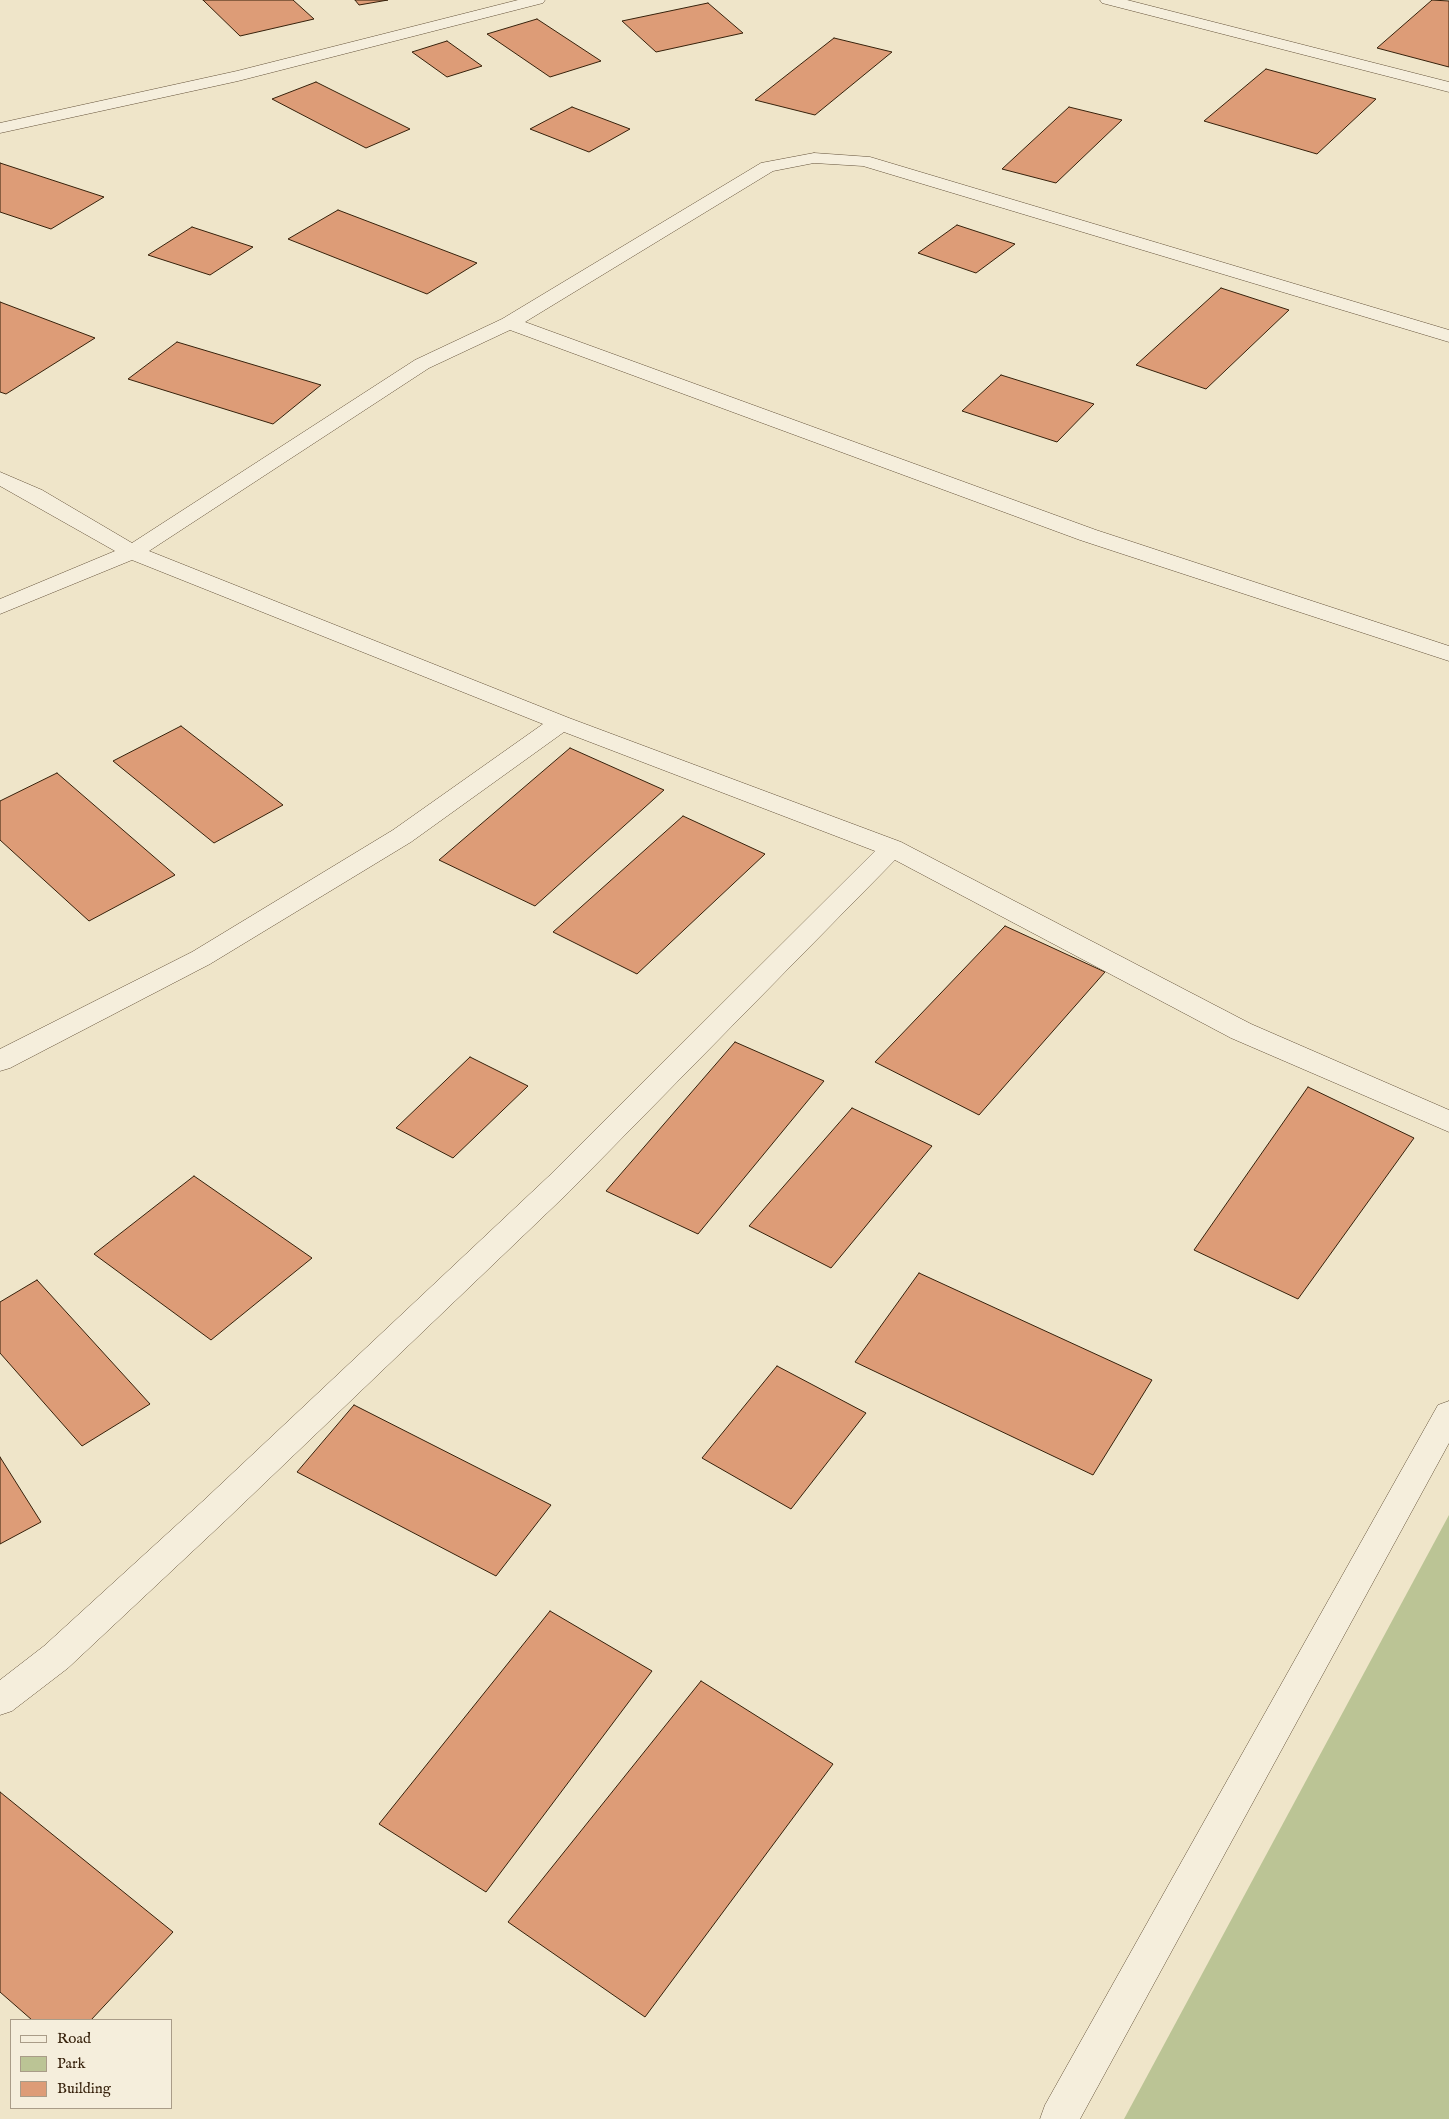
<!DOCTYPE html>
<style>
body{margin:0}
#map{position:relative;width:1449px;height:2119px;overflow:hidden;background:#efe5c9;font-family:"IM FELL English",serif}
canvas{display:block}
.legend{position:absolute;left:10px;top:2019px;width:162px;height:90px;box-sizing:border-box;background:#f5eedc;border:1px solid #a99c88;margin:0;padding:6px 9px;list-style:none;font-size:15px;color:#36210b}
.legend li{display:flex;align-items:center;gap:10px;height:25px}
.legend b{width:25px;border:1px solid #a99c88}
</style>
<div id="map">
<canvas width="1449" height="2119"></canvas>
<ul class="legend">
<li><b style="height:6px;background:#f5eedc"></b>Road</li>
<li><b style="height:14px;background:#bbc495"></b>Park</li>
<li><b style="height:14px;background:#dd9c77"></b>Building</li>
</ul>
</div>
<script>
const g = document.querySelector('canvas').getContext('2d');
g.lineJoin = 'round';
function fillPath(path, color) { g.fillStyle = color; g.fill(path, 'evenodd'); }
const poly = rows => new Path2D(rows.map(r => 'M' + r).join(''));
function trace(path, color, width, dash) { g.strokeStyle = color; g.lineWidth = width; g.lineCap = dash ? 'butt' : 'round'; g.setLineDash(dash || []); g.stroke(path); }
const green = poly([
 [1449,1515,1449,2119,1124,2119]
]);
const building = poly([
 [203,0,293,0,314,19,240,36,203,0],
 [355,0,388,0,359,5,355,0],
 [1432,0,1449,1,1449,67,1377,48,1432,0],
 [708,3,743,33,656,52,622,21,708,3],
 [537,19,601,61,550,77,487,34,537,19],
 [834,38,892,52,815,115,755,100,834,38],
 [447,41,482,66,447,77,412,52,447,41],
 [1266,69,1376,99,1317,154,1204,121,1266,69],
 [316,82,410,129,366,148,272,99,316,82],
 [572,107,630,129,589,152,530,129,572,107],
 [1069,107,1122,120,1056,183,1002,169,1069,107],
 [0,163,104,197,51,229,0,212,0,163],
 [338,210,477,263,427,294,288,239,338,210],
 [957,225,1015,244,976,273,918,253,957,225],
 [192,227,253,247,210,275,148,255,192,227],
 [1221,288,1289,310,1206,389,1136,365,1221,288],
 [0,302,95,338,6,394,0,392,0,302],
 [177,342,321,385,273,424,128,379,177,342],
 [1001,375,1094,404,1057,442,962,411,1001,375],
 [181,726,283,805,214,843,113,761,181,726],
 [570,748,664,790,535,906,439,860,570,748],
 [57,773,175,875,89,921,0,840,0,801,57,773],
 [683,816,765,854,637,974,553,932,683,816],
 [1005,926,1105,972,979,1115,875,1062,1005,926],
 [735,1042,824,1081,698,1234,606,1191,735,1042],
 [470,1057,528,1086,453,1158,396,1128,470,1057],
 [1308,1087,1414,1138,1298,1299,1194,1250,1308,1087],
 [852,1108,932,1146,831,1268,749,1226,852,1108],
 [194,1176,312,1258,211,1340,94,1254,194,1176],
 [919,1273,1152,1380,1093,1475,855,1362,919,1273],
 [37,1280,150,1404,82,1446,0,1353,0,1302,37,1280],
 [777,1366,866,1413,791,1509,702,1458,777,1366],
 [354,1405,551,1505,496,1576,297,1472,354,1405],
 [0,1457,41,1522,0,1544,0,1457],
 [550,1611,652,1671,486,1892,379,1824,550,1611],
 [701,1681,833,1764,645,2017,508,1922,701,1681],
 [0,1792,173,1932,91,2020,32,2020,0,1992,0,1792]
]);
const street = poly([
 [518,0,545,0,543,3,238,81,0,133,0,123,237,71,518,0],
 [1100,0,1127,0,1449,82,1449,92,1102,3,1100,0],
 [814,153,870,157,1449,330,1449,342,863,166,814,163,773,171,525,322,1096,530,1449,646,1449,661,1080,540,510,330,429,368,149,551,569,718,901,842,1251,1024,1449,1110,1449,1132,1231,1038,895,860,569,1192,225,1521,68,1668,12,1711,0,1715,0,1680,44,1646,203,1501,549,1176,875,851,564,732,411,842,210,964,10,1068,0,1071,0,1049,192,952,393,830,543,724,132,560,0,614,0,599,115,551,0,486,0,472,42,490,132,543,415,360,502,319,761,163,814,153],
 [1449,1401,1449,1443,1080,2119,1040,2119,1045,2105,1438,1405,1449,1401]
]);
fillPath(green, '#bbc495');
fillPath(building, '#dd9c77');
trace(building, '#36210b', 1);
trace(street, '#64523a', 1);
fillPath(street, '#f5eedc');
</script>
